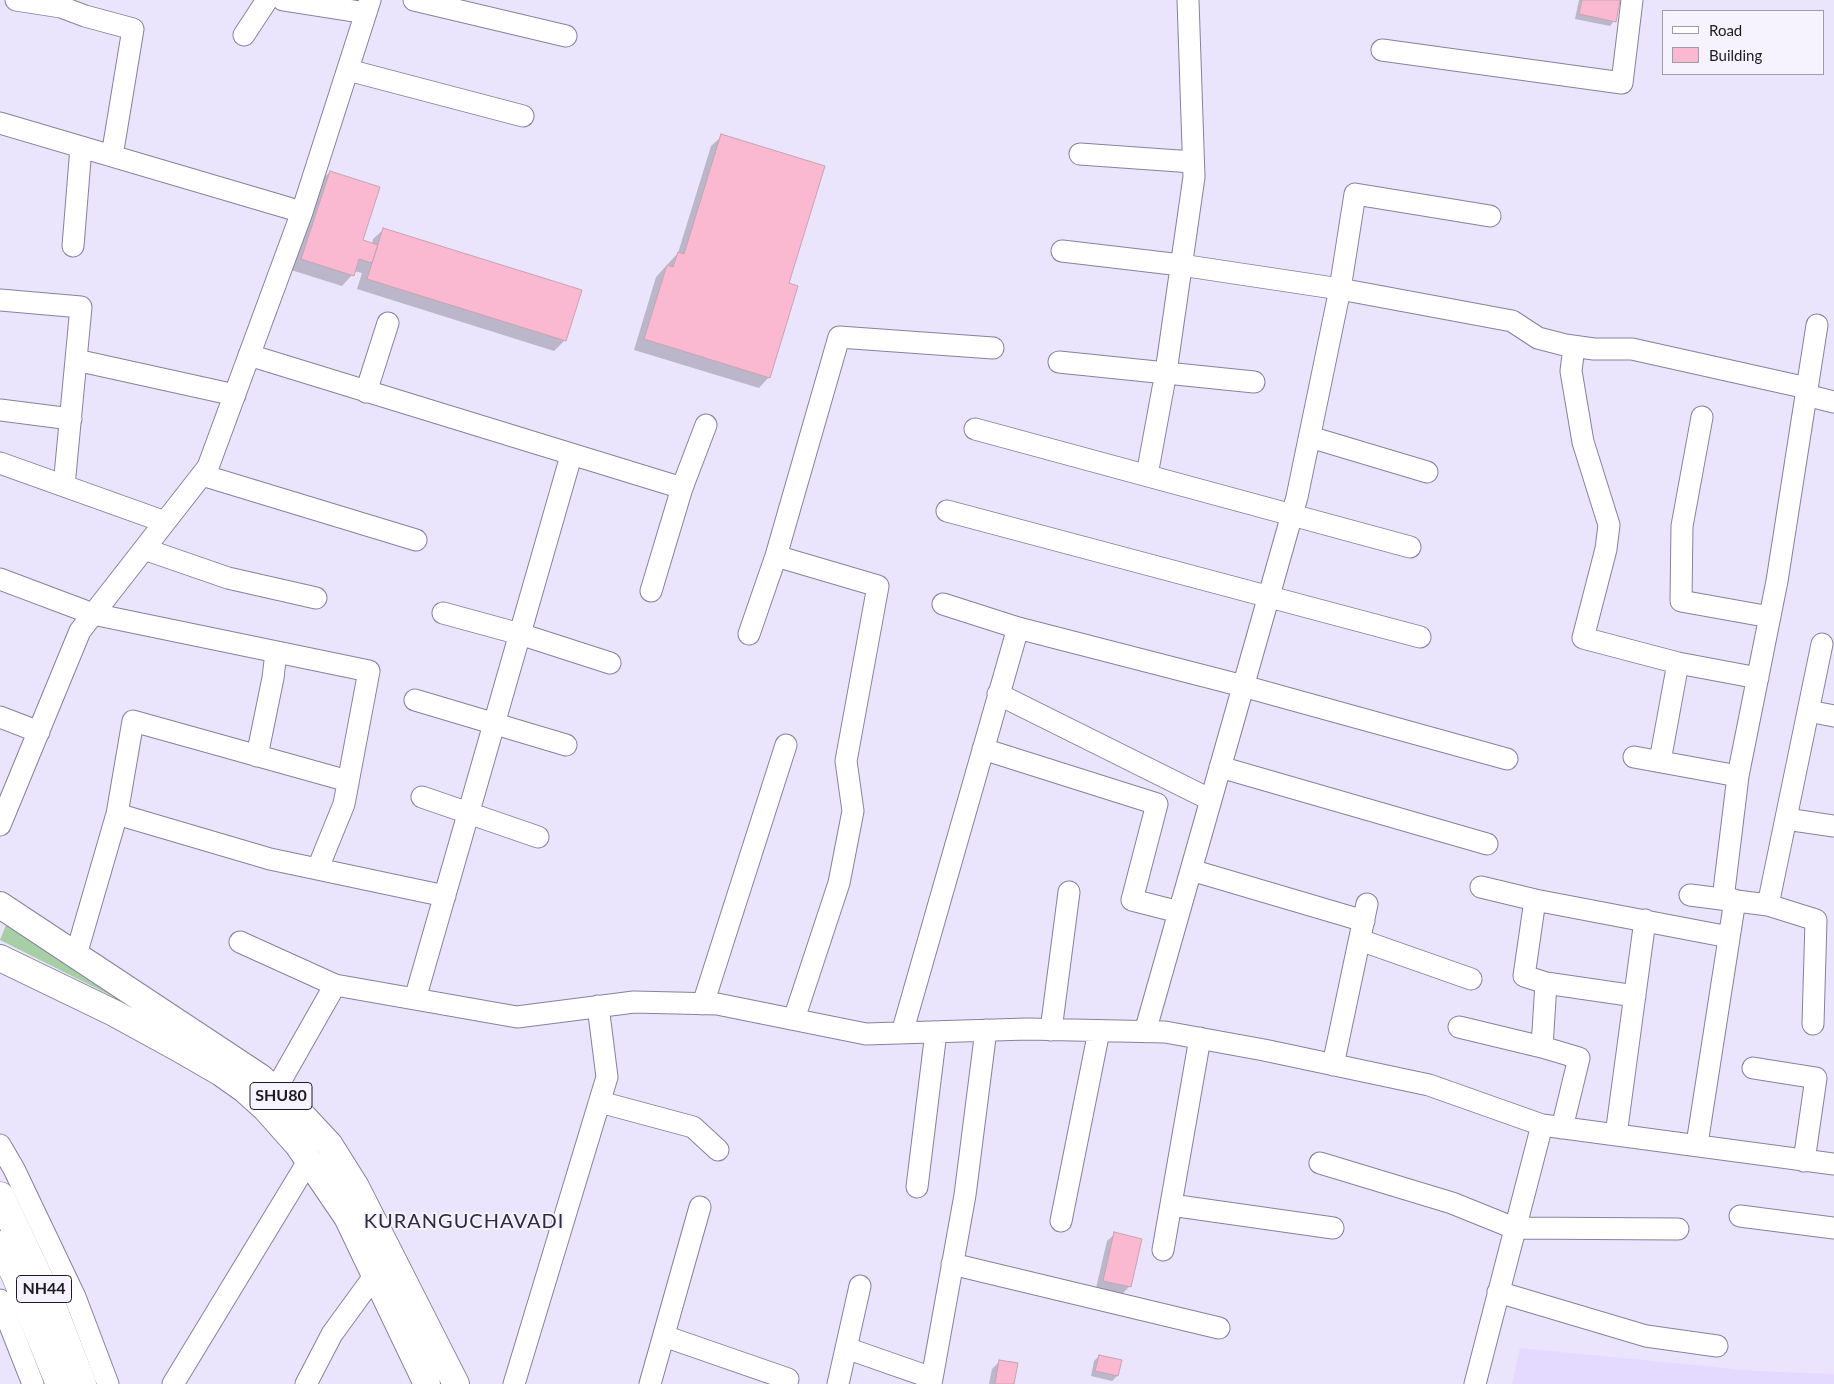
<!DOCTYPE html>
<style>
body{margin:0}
#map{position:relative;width:1834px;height:1384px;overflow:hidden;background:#eae4fc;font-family:Lato,sans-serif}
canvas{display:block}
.legend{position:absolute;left:1662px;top:10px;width:162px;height:65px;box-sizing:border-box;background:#f6f3ff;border:1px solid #9f9ca7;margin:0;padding:6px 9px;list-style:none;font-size:15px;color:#1d1a24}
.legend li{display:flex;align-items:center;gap:10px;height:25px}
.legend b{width:25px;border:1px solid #9f9ca7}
</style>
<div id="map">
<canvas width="1834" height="1384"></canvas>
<ul class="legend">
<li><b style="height:6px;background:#fff"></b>Road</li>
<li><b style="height:14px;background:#fbb9d1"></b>Building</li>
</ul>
</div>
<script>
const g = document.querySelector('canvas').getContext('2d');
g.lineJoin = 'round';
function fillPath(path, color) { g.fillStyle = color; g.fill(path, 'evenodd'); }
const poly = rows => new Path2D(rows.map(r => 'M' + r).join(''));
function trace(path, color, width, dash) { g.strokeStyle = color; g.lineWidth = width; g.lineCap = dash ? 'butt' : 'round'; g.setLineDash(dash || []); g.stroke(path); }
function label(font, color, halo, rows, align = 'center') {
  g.font = font + ' Lato,sans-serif'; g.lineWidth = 4; g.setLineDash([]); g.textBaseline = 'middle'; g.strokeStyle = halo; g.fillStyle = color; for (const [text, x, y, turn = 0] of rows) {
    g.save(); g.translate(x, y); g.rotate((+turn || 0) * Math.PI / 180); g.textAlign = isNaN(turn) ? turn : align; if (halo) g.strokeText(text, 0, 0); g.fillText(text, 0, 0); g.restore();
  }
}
const built = poly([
 [1520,1348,1755,1371,1834,1374,1834,1384,1512,1384]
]);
const green = poly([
 [8,920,124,1002,0,940]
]);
const shadow = poly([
 [1579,0,1619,0,1614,21,1610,26,1575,19],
 [722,136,787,284,769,377,759,388,634,350,656,277,678,253,711,146],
 [330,172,362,241,372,245,373,239,384,229,565,340,554,351,357,289,362,273,354,271,352,275,342,286,291,270,319,182],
 [1115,1234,1129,1287,1122,1294,1096,1288,1107,1241],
 [1099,1356,1120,1361,1117,1376,1112,1381,1091,1376,1094,1361],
 [1000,1361,1013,1384,989,1384,992,1369]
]);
const building = poly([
 [1582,0,1620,0,1616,22,1579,14,1582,0],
 [721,134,825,166,789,283,798,286,770,378,644,339,667,265,673,267,678,252,684,254,721,134],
 [330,171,380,187,363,240,378,245,372,263,359,259,354,276,301,259,330,171],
 [383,228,582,290,566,341,367,279,383,228],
 [1114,1232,1142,1239,1131,1287,1103,1281,1114,1232],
 [1099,1355,1122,1360,1118,1376,1095,1371,1099,1355],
 [999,1360,1018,1363,1014,1384,995,1384,999,1360]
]);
const minor = poly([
 [16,0,61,7,85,16,133,29,112,156],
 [283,0,366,13],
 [414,0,566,36],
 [244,35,267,0],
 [1382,50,1622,83,1632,0],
 [348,70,523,116],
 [0,123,302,212],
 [1080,154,1193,162],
 [73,246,81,147],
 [1062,251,1181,265,1340,289,1453,310,1512,321,1538,338,1565,345,1594,349,1632,349,1807,388],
 [0,300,81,307,64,486],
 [1574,347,1571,371,1583,442,1609,525,1606,549,1583,638,1678,663,1758,678],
 [249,355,682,488],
 [76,360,235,395],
 [1059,362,1254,382],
 [366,392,388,323],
 [1806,395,1834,402],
 [0,410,71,419],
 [1702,417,1682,526,1681,601,1770,617],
 [975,429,1410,547],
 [1310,437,1427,472],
 [0,463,165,522],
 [202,475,416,540],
 [1147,475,1166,372,1194,177,1188,0],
 [947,511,1420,637],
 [144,549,228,578,316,598],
 [776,556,878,586,846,761,853,811,839,883,794,1019],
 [0,579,93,614,369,671,344,804,318,868],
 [651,591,682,488,706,425],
 [943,604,1018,628],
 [443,613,520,634,610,663],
 [749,634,776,556,839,337,993,348],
 [998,694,1211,800],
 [415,700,566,745],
 [1808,711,1834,716],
 [0,717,39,732],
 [983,749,1157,804,1132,900,1179,912],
 [257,756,273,678,276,652],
 [1634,757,1738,776,1723,899],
 [1660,761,1678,663],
 [1220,767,1487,844],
 [1738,776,1777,581,1817,325],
 [348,781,133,721,117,814,270,859,445,896],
 [422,797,538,837],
 [1786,819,1834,826],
 [0,825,80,631,208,467,302,212,370,0],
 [1191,870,1364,921],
 [1481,887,1535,900,1729,937],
 [1690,895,1768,905,1822,644],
 [1535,900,1524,976,1546,983,1635,996],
 [1768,905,1816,920,1813,1024],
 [1360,940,1471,979],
 [240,942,335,985],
 [76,955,117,814],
 [1546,983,1542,1047,1579,1058,1562,1128],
 [415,999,571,456],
 [703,1004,786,745],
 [1459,1027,1542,1047],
 [1051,1030,1069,892],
 [1145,1032,1297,497,1340,289,1355,194,1490,216],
 [902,1033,1018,628,1243,686,1507,759],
 [1333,1065,1367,904],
 [1753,1068,1816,1078,1804,1161],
 [600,1102,693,1127,718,1150],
 [268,1103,335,985,517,1017,634,1002,717,1004,866,1034,1027,1029,1165,1032,1264,1050,1429,1085,1542,1125,1834,1164],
 [1616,1135,1645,920],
 [1697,1144,1735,900],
 [0,1145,14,1169,75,1297,108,1384],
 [1320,1163,1452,1203,1514,1228,1678,1229],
 [917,1187,936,1032],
 [1171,1205,1333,1228],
 [1740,1216,1834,1228],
 [1061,1221,1099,1031],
 [1163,1250,1200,1038],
 [952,1264,1219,1328],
 [1498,1292,1646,1336,1717,1346],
 [0,1300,33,1384],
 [664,1336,788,1379],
 [846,1348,932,1378],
 [173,1384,309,1160],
 [306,1384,332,1334,375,1275],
 [514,1384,607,1077,598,1006],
 [650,1384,700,1207],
 [838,1384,860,1286],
 [931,1384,965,1195,986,1030],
 [1475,1384,1542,1125]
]);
const major = poly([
 [0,905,260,1077,301,1114,329,1144,356,1187,456,1384],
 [0,958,114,1013,176,1047,221,1073,245,1090,265,1108,298,1145,347,1217,427,1384]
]);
const highway = poly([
 [0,1196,52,1306,82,1384],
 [0,1245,15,1274,60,1384]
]);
const shields = [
 [281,1096,62],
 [44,1289,55]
];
const shieldNames = [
 ["SHU80",281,1096],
 ["NH44",44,1289]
];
const quarterNames = [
 ["KURANGUCHAVADI",464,1222]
];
fillPath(built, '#e4daff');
fillPath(green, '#a7cfa5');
fillPath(shadow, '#0003');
fillPath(building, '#fbb9d1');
trace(building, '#c5a4b0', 1);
trace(minor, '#88819c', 23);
trace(major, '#88819c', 28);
trace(highway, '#88819c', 29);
trace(minor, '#fff', 21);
trace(major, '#fff', 26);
trace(highway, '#fff', 28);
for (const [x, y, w] of shields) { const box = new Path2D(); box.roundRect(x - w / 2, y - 13.5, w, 27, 4); g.fillStyle = '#f6f3ff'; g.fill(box); trace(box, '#1d1a24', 1); }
label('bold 16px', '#1d1a24', null, shieldNames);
g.letterSpacing = '1px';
label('20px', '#30293f', '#f6f3ff', quarterNames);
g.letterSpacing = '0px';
</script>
